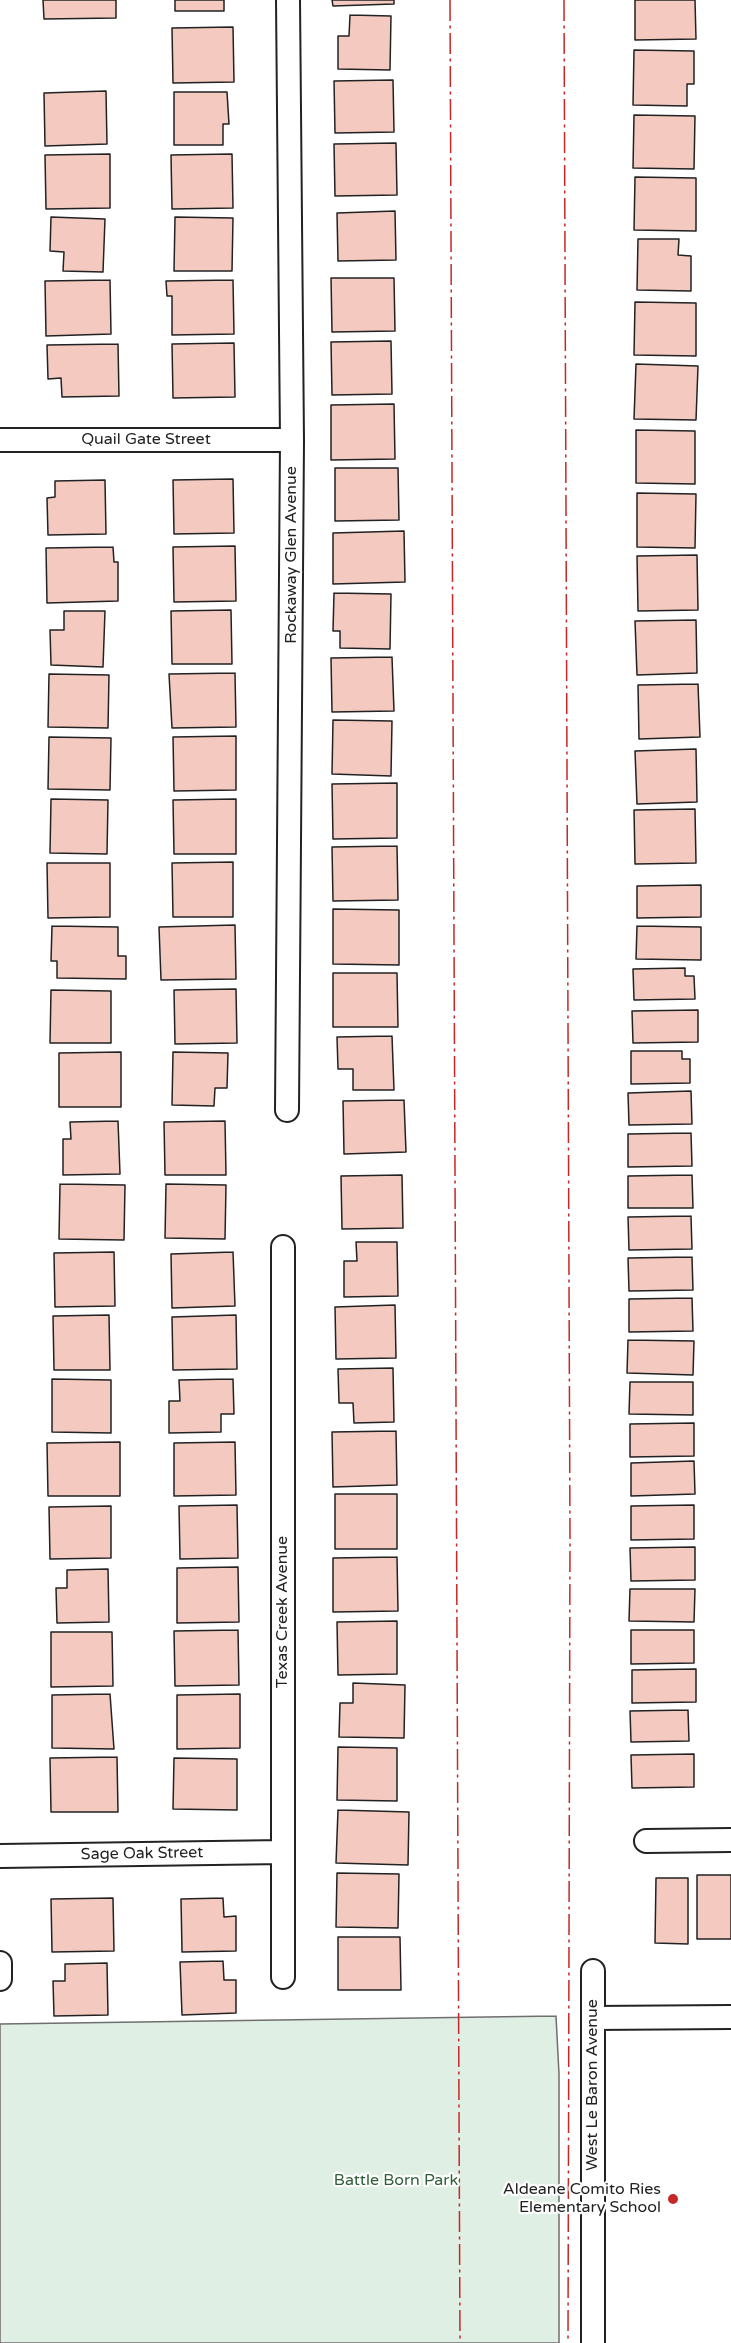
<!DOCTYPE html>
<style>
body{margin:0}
canvas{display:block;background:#fff}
</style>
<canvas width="731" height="2343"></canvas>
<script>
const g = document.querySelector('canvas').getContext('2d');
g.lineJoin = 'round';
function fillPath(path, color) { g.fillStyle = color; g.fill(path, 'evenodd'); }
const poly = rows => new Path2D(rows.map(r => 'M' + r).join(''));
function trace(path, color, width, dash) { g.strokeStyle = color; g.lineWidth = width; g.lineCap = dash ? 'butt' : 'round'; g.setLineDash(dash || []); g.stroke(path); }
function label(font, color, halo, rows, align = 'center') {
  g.font = font + ' "Varela Round",sans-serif'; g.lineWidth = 4.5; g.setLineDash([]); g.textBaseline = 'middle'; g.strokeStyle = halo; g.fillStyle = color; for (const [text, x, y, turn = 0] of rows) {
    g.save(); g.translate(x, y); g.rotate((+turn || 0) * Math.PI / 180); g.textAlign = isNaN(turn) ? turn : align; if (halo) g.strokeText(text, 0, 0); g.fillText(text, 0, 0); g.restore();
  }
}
const green = poly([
 [556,2016,559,2074,559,2343,0,2343,0,2024,556,2016]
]);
const building = poly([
 [43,0,116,0,116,18,44,19,43,0],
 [175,0,224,0,224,11,175,11,175,0],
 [332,0,394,0,394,4,333,6,332,0],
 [635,0,695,0,696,39,635,40,635,0],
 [350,15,391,16,390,70,338,69,338,36,349,36,350,15],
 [233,27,234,82,173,83,172,28,233,27],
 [634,50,694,51,694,84,687,84,687,106,633,105,634,50],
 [393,80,394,132,335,133,334,81,393,80],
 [106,91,107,144,45,146,44,93,106,91],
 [174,92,227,92,229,124,223,124,223,145,174,145,174,92],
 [634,115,695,116,694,169,633,168,634,115],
 [396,143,397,195,335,196,334,144,396,143],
 [110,154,110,208,46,209,45,155,110,154],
 [232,154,233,208,172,209,171,155,232,154],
 [635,177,696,178,696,231,634,230,635,177],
 [395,211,396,260,338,261,337,213,395,211],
 [51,217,105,219,103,272,63,271,64,252,50,251,51,217],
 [175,217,233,218,232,271,174,271,175,217],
 [638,239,679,239,678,255,691,256,691,291,637,290,638,239],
 [331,278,394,278,395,331,332,332,331,278],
 [110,280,111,334,46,336,45,281,110,280],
 [233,280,234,334,172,335,172,296,167,296,166,281,233,280],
 [635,302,696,303,696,356,634,355,635,302],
 [391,341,392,394,332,395,331,342,391,341],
 [234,343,235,397,173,398,172,344,234,343],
 [118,344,119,396,62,397,61,378,48,379,47,345,118,344],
 [636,364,698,366,696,420,634,419,636,364],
 [394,404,395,459,331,460,331,405,394,404],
 [636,430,695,431,695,484,636,483,636,430],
 [335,468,398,468,399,520,335,521,335,468],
 [233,479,234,533,174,534,173,480,233,479],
 [105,480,106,534,48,535,47,498,55,497,55,481,105,480],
 [637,493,696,494,695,548,637,547,637,493],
 [404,531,405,582,333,584,333,533,404,531],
 [235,546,236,601,174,602,173,547,235,546],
 [113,547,114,562,118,562,118,601,47,603,46,548,113,547],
 [697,555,698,610,638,611,637,556,697,555],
 [334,593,391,594,390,649,340,648,340,631,333,631,334,593],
 [231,610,232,664,172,664,171,611,231,610],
 [64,611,105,611,103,667,51,665,50,630,64,630,64,611],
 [696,620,697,673,637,675,635,621,696,620],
 [392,657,394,711,332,712,331,658,392,657],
 [235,673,236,727,172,728,169,674,235,673],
 [49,674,109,675,108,728,48,727,49,674],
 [698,684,700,737,639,739,638,685,698,684],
 [333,720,392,721,391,776,332,774,333,720],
 [236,736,236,790,174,791,173,737,236,736],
 [49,737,111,738,110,790,48,789,49,737],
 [696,749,697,802,637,804,635,751,696,749],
 [397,783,397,838,333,839,332,784,397,783],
 [51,799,108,800,107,854,50,853,51,799],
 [236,799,236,854,174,854,173,800,236,799],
 [695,809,696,863,635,864,634,810,695,809],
 [397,846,398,900,333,901,332,847,397,846],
 [233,862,233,917,173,917,172,863,233,862],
 [47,863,110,863,110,917,48,918,47,863],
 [701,885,701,917,637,918,637,886,701,885],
 [333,909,399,910,399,965,333,964,333,909],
 [235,925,236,979,161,980,159,927,235,925],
 [52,926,118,927,118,956,126,956,126,979,57,978,57,961,51,961,52,926],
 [637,926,701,927,701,960,636,959,637,926],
 [685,968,685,976,694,976,695,999,634,1000,633,969,685,968],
 [333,973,397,973,398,1027,333,1027,333,973],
 [236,989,237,1043,175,1044,174,990,236,989],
 [51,990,111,991,111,1043,50,1043,51,990],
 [698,1010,698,1042,633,1043,632,1011,698,1010],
 [392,1036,394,1090,353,1090,353,1069,338,1069,337,1037,392,1036],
 [631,1051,682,1051,682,1059,690,1059,690,1083,631,1084,631,1051],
 [121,1052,121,1107,59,1107,59,1053,121,1052],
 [173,1052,228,1053,227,1088,215,1088,214,1106,172,1105,173,1052],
 [691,1091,692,1124,629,1125,628,1093,691,1091],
 [404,1100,406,1152,344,1154,343,1101,404,1100],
 [118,1121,120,1174,63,1175,63,1139,71,1139,70,1122,118,1121],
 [225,1121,226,1175,165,1175,164,1122,225,1121],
 [691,1133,692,1166,628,1167,628,1134,691,1133],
 [402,1175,403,1228,342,1229,341,1176,402,1175],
 [692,1175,693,1208,628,1208,628,1176,692,1175],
 [60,1184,125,1185,124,1240,59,1239,60,1184],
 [166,1184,226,1185,225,1239,165,1238,166,1184],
 [691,1216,692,1249,629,1250,628,1217,691,1216],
 [356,1242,397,1242,398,1296,344,1297,344,1261,357,1261,356,1242],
 [114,1252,115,1306,55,1307,54,1253,114,1252],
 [233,1252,235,1306,172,1308,171,1254,233,1252],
 [692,1257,693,1290,629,1291,628,1258,692,1257],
 [692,1298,693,1331,629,1332,629,1299,692,1298],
 [395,1305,396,1358,336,1359,335,1307,395,1305],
 [109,1315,110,1370,54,1370,53,1316,109,1315],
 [236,1315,237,1369,173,1370,172,1317,236,1315],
 [628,1340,694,1341,693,1375,627,1373,628,1340],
 [393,1368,394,1422,354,1423,353,1403,339,1403,338,1369,393,1368],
 [52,1379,111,1380,111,1433,52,1432,52,1379],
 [233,1379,234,1414,221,1414,221,1432,169,1433,169,1401,180,1401,179,1380,233,1379],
 [630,1382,693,1382,693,1415,629,1414,630,1382],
 [694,1423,694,1456,630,1457,630,1424,694,1423],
 [396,1431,397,1485,333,1487,332,1432,396,1431],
 [120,1442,120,1496,48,1496,47,1443,120,1442],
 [235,1442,236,1495,174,1496,174,1443,235,1442],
 [694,1461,695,1494,631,1496,631,1463,694,1461],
 [335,1494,397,1494,397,1549,335,1549,335,1494],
 [237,1505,238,1558,180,1559,179,1506,237,1505],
 [694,1505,694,1539,631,1540,631,1506,694,1505],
 [111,1506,111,1558,50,1559,49,1507,111,1506],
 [695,1547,695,1580,631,1581,630,1548,695,1547],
 [397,1557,398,1611,333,1612,333,1558,397,1557],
 [238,1567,239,1622,177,1623,177,1568,238,1567],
 [108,1569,109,1622,57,1623,56,1588,67,1588,67,1570,108,1569],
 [630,1589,695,1589,694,1622,629,1621,630,1589],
 [397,1621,397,1674,338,1675,337,1622,397,1621],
 [238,1630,239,1685,175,1686,174,1631,238,1630],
 [631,1630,694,1630,694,1663,631,1664,631,1630],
 [51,1632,112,1632,113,1686,51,1687,51,1632],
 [696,1669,696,1702,632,1703,632,1670,696,1669],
 [353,1683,405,1685,404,1738,339,1737,340,1703,353,1703,353,1683],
 [110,1694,114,1749,52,1748,52,1695,110,1694],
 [240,1694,240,1748,177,1749,177,1695,240,1694],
 [688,1710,689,1741,631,1742,630,1711,688,1710],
 [338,1747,397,1748,397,1801,337,1800,338,1747],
 [694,1754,694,1787,632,1788,631,1755,694,1754],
 [117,1757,118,1812,51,1812,50,1758,117,1757],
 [174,1758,237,1759,237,1810,173,1809,174,1758],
 [338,1810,409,1812,408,1865,336,1863,338,1810],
 [337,1873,399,1874,398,1928,336,1927,337,1873],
 [697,1875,731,1875,731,1939,697,1939,697,1875],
 [656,1878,688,1878,688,1944,655,1943,656,1878],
 [113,1898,114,1951,52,1952,51,1899,113,1898],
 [223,1898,224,1917,236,1916,236,1951,182,1952,181,1899,223,1898],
 [338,1937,400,1937,401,1990,338,1990,338,1937],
 [223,1961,224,1980,236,1980,236,2013,182,2015,180,1962,223,1961],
 [107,1963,108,2015,54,2016,53,1981,65,1981,65,1964,107,1963]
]);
const street = poly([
 [0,440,292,440],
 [287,1110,292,440,288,0],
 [283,1247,283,1977],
 [646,1841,731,1840],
 [0,1856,283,1852],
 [0,1963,0,1979],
 [593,1971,593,2343],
 [593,2018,731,2017]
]);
const power = poly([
 [450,0,460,2343],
 [564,0,570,1537,568,2343]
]);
const markers = [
 [673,2199,6,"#c62828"]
];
const streetNames = [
 ["Quail Gate Street",146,440],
 ["Rockaway Glen Avenue",292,555,-90],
 ["Texas Creek Avenue",283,1612,-90],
 ["Sage Oak Street",142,1854,-1],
 ["West Le Baron Avenue",593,2085,-90]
];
const parkNames = [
 ["Battle Born Park",396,2181]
];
const poiNames = [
 ["Aldeane Comito Ries",661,2190],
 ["Elementary School",661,2208]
];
fillPath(green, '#e0efe3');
trace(green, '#6f6f6f', 1.5);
fillPath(building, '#f3c9c0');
trace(building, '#222', 1.5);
trace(street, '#222', 26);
trace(street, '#fff', 22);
trace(power, '#c62828', 1.5, [21, 4.5, 3, 4.5]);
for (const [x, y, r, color] of markers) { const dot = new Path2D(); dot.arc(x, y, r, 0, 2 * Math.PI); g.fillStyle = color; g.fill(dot); trace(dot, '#fff', 2); }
label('16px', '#222', '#fff', streetNames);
label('16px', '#2f5e38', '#fff', parkNames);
label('16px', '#222', '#fff', poiNames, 'right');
</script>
